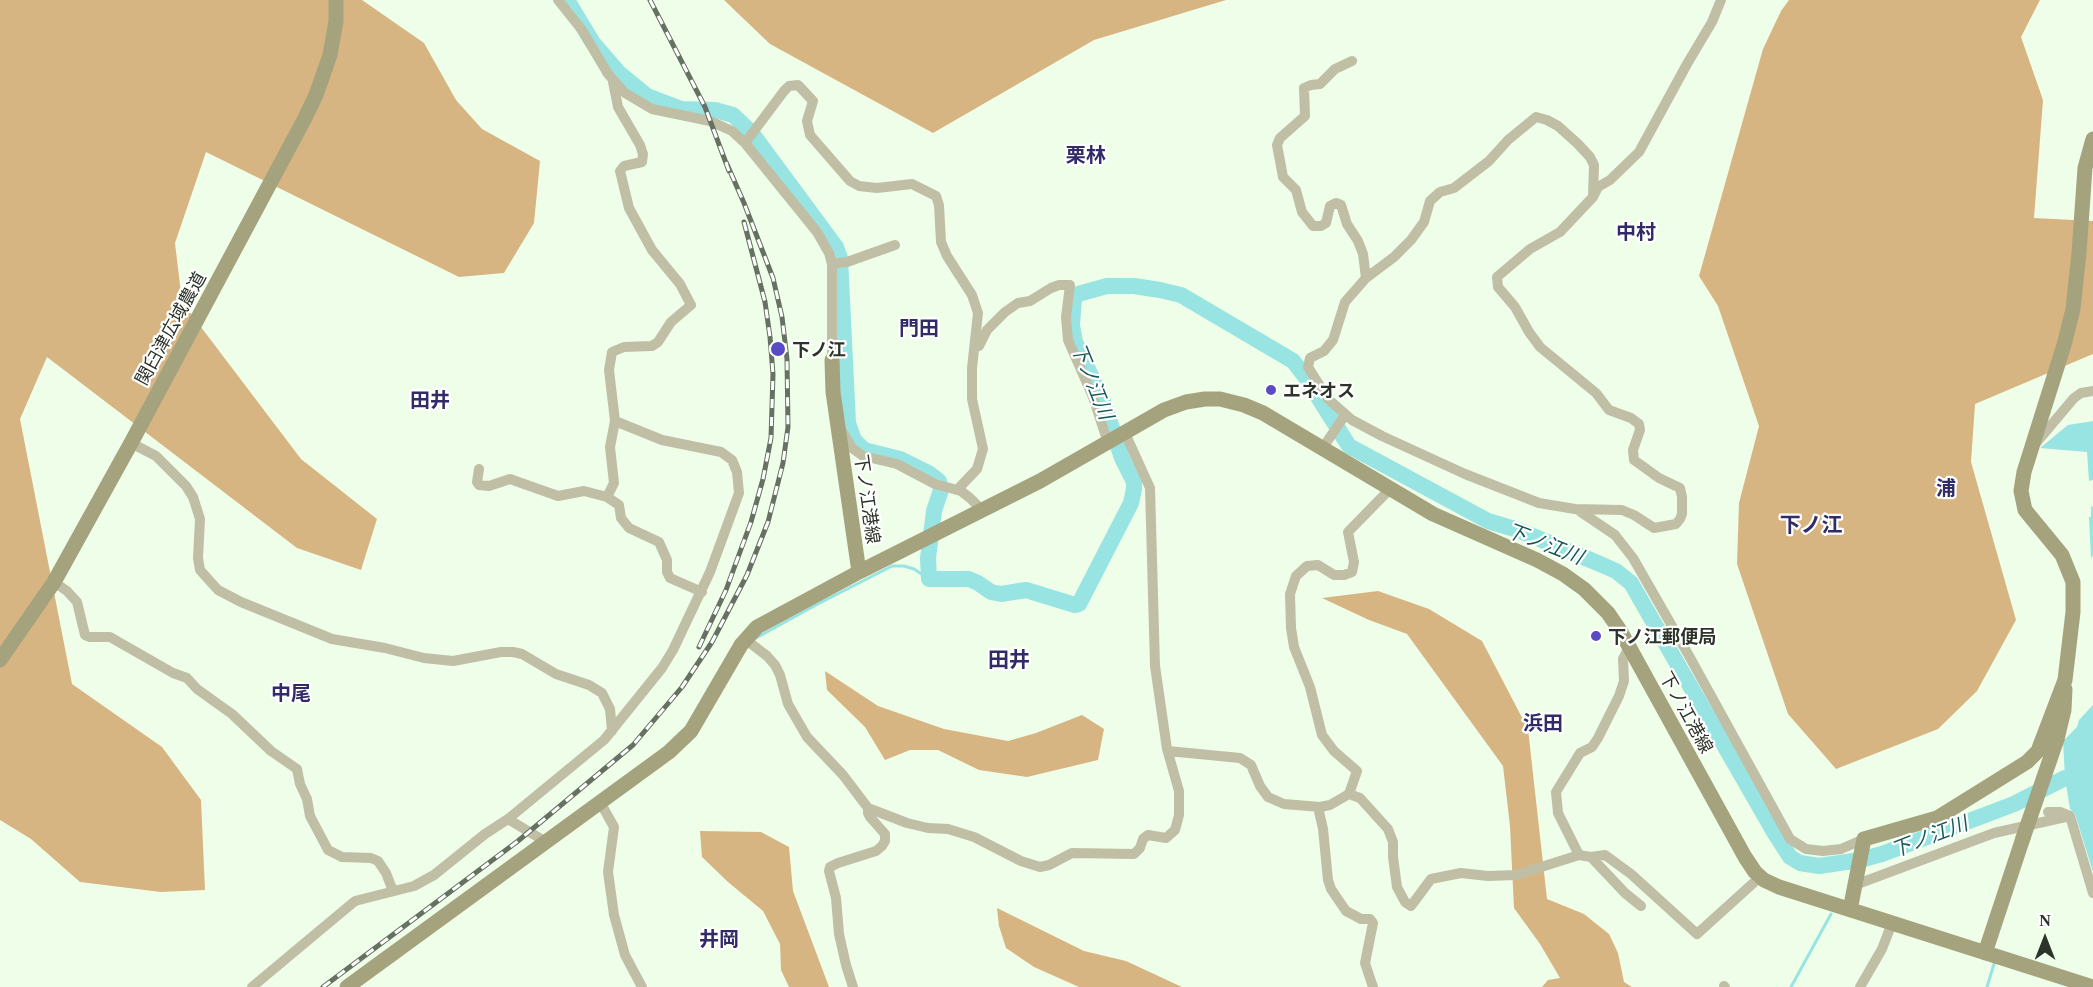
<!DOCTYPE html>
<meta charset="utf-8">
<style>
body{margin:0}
#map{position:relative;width:2093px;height:987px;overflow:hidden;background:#effee8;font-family:Georgia,serif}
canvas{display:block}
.north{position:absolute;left:2015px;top:909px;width:60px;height:60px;-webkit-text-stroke:4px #fff;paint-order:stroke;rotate:0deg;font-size:16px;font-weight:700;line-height:24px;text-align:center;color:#2c3329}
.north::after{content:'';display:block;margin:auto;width:21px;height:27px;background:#2c3329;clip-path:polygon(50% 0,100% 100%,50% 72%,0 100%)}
</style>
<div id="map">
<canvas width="2093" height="987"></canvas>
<div class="north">N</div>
</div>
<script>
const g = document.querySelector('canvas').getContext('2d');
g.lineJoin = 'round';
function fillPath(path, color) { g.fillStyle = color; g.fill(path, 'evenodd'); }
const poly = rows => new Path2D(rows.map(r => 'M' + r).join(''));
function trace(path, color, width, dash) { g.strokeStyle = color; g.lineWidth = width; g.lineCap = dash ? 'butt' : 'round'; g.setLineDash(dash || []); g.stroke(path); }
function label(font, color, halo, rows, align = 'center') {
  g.font = font + ' Georgia,"Noto Sans JP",serif'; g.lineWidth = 4.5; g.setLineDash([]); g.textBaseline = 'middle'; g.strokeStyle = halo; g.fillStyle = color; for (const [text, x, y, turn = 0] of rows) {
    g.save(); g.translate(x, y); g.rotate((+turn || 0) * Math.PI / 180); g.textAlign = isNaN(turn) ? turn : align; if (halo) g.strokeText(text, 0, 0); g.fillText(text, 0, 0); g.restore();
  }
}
const forest = poly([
 [0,0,362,0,424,43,456,100,482,129,540,161,534,223,504,273,459,277,206,152,175,243,182,302,301,459,377,519,361,570,297,548,47,357,20,419,72,684,162,747,201,800,205,890,161,892,80,882,31,839,0,820],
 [724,0,1226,0,1094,40,933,133,770,44],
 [1789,0,2040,0,2021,37,2043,100,2034,218,2093,221,2093,354,1975,404,1971,462,2016,620,1977,691,1938,729,1836,769,1788,714,1737,564,1739,503,1759,426,1718,306,1699,276,1763,49,1781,11],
 [1378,591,1429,609,1482,641,1528,729,1547,899,1584,914,1609,934,1618,953,1624,982,1632,987,1542,987,1548,980,1560,978,1540,944,1514,908,1510,826,1503,766,1407,634,1369,620,1322,598],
 [825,671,878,706,944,729,1008,741,1036,733,1082,715,1104,729,1098,760,1027,777,979,770,938,750,910,750,885,760,865,727,827,690],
 [700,831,761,832,789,847,793,891,829,987,789,987,781,970,780,944,763,911,728,882,702,857],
 [997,908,1084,951,1126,961,1182,987,1079,987,1034,967,1006,948,999,926]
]);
const water = poly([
 [2093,421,2093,480,2089,481,2087,452,2040,448,2068,425],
 [2093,506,2093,556,2091,558,2089,517,2091,517,2091,507],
 [2093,705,2093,872,2075,814,2070,809,2065,778,2063,741,2077,727,2079,720]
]);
const stream = poly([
 [756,638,816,605,892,566,904,566,914,569,929,579],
 [1791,987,1831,914],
 [1987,987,1994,964]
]);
const river = poly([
 [567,0,593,43,619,73,647,96,681,109,715,110,733,115,751,132,836,247,840,258,848,423,854,440,864,450,900,459,930,474,939,481,941,490,934,511,928,558,929,579,969,579,978,583,991,592,1001,594,1026,590,1075,605,1079,604,1131,503,1134,489,1134,482,1122,458,1103,401,1075,342,1072,325,1074,299,1078,294,1107,286,1134,286,1160,290,1181,295,1293,361,1304,375,1349,446,1488,521,1518,530,1593,561,1616,571,1631,583,1774,832,1790,857,1800,863,1819,866,1860,860,1882,854,2014,804,2065,778]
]);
const street = poly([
 [558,0,582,30,608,74,625,93,652,109,710,121,732,131,745,143,817,232,829,253,832,264,832,360],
 [1352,61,1335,69,1320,84,1311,85,1304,88,1305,116,1280,138,1277,145,1283,177,1296,190,1302,212,1313,226,1321,226,1326,223,1330,206,1336,203,1341,205,1347,224,1358,241,1363,254,1366,278],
 [745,143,784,91,789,86,798,85,813,101,807,121,810,135,850,181,859,186,877,188,912,184,936,196,939,205,941,242,947,256,972,295,978,313,972,368,972,399,983,449,977,469,957,490],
 [1593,197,1594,165,1590,157,1578,144,1558,126,1547,120,1536,117,1508,140,1489,161,1454,188,1440,192,1430,201,1424,222,1411,240,1394,257,1366,278,1345,302,1333,340,1324,351,1310,358,1308,367,1328,399,1352,420,1382,436,1465,474,1539,503,1575,509,1622,510,1634,515,1654,528,1676,524,1680,519,1682,514,1682,497,1680,488,1659,478,1634,460,1633,450,1640,430,1639,424,1631,418,1609,410,1596,393,1540,347,1529,332,1515,307,1498,287,1497,277,1530,249,1560,232,1593,197,1598,187,1610,180,1639,152,1687,64,1712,22,1721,0],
 [832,264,847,262,895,245],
 [979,346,987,330,1005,312,1018,303,1030,301,1051,288,1059,285,1070,285,1066,317,1068,340,1093,397,1108,443],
 [842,431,852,448,863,456,897,464,935,484,961,491,970,498,982,510],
 [131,443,156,456,186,486,193,497,200,519,198,558,200,570,218,590,241,602,332,639,385,648,424,658,453,661,501,652,513,652,522,654,556,674,589,685,602,693,610,709,612,731],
 [2036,443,2074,398,2081,393,2093,391],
 [1322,449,1345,415],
 [479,469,477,482,479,485,489,486,510,479,558,496,584,491,607,497,619,505,621,518,629,528,659,542,667,560,667,572,670,578,702,592],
 [607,497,614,483,610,447,615,421],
 [1578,510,1615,535,1633,558,1688,654,1790,839,1806,849,1823,851,1841,849,1864,839],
 [54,582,67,591,77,602,85,635,90,637,110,637,173,673,187,678,197,689,232,714,271,751,297,769,300,784,307,799,310,816,328,850,342,857,371,858,378,861,386,873,393,891],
 [745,639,767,656,775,665,780,675,788,704,807,737,843,775,868,808,907,823,928,828,948,829,974,837,1021,861,1040,867,1049,865,1072,853,1134,854,1140,848,1143,839,1148,835,1166,838,1175,830,1179,815,1179,791,1167,749,1155,666,1150,488,1125,433],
 [1168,751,1240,758,1251,765,1260,786,1268,797,1284,804,1320,807,1330,805,1349,794,1357,771,1334,751,1322,735,1310,687,1294,647,1291,628,1290,594,1296,576,1307,566,1318,565,1334,575,1344,575,1352,572,1354,562,1348,532,1390,489],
 [1349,794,1360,798,1388,829,1393,842,1393,857,1397,887,1405,902,1411,906,1431,879,1461,873,1488,876,1516,875,1579,855,1558,813,1556,792,1580,753,1592,747,1598,738,1619,696,1624,681,1623,659,1629,647],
 [600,802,614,827,608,872,614,915,625,955,642,987],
 [1318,807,1323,829,1328,880,1331,889,1346,911,1361,919,1370,919,1373,923,1365,963,1373,987],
 [2048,812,2060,812,2070,816,2093,893],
 [508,819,546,842],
 [1579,855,1591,857,1605,855,1631,874,1697,934,1760,877],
 [1591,857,1625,893,1641,906],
 [1855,885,1994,833,2070,816],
 [1724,986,1725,987],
 [252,987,355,901,414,886,434,875,485,834,508,819,604,740,662,668,673,650,710,572,739,493,737,472,732,460,721,452,662,440,615,421,609,370,612,352,624,347,652,346,658,342,671,322,691,305,680,284,652,250,629,208,620,171,624,166,642,162,643,154,640,145,618,107,613,82],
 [853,987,846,965,839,934,836,898,829,871,830,867,838,863,876,851,882,846,885,841,885,834,870,817,868,813,868,808],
 [1860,987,1882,949,1892,923]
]);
const secondary = poly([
 [832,360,833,392,859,572,1040,481,1164,410,1186,402,1205,399,1220,399,1244,405,1263,413,1433,514,1537,560,1563,574,1584,589,1608,613,1621,632,1745,857,1755,872,1764,880,1779,887,2093,987],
 [0,660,54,582,131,443,305,118,316,95,330,55,336,21,336,0],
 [2057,739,2064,710,2065,689],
 [1850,910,1864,839,1937,818,2027,762,2038,751,2065,680,2073,612,2073,582,2062,555,2025,510,2021,491,2024,472,2064,345,2073,309,2079,253,2085,168,2093,139],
 [1985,953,2023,838],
 [347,987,669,752,691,731,741,645,757,627,859,572]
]);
const rail = poly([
 [650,0,705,107,729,171],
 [699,647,726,590,751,522,763,479,771,438,773,374,770,337,765,302,744,222],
 [323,987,518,841,633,745,682,687,712,642,747,575,768,522,783,463,788,427,787,359,782,317,773,278,744,203,726,162]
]);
const secondaryBridge = poly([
 [2023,838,2057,739]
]);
const markers = [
 [778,349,8,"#594bc3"],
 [1271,390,6,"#594bc3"],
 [1596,636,6,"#594bc3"]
];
const streetNames = [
 ["関臼津広域農道",170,328,-61],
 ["下ノ江港線",868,499,82],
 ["下ノ江港線",1687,712,61]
];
const poiNames = [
 ["下ノ江",792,349],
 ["エネオス",1283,390],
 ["下ノ江郵便局",1608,636]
];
const neighbourhoodNames = [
 ["栗林",1086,154],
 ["中村",1636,231],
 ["門田",919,327],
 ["田井",430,399],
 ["浦",1946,487],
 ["中尾",291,692],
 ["浜田",1543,722],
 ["井岡",719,938]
];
const waterNames = [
 ["下ノ江川",1093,381,68],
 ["下ノ江川",1545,543,21],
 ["下ノ江川",1929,836,-21]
];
const quarterNames = [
 ["下ノ江",1811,524],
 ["田井",1009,659]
];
fillPath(forest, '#d7b583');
fillPath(water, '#97e4e3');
trace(stream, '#97e4e3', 3);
trace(river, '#97e4e3', 16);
trace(street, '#c0bfa6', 10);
trace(secondary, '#a5a37e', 15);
trace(rail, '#677163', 5);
trace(rail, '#fff', 3, [9]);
trace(secondaryBridge, '#a5a37e', 15);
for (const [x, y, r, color] of markers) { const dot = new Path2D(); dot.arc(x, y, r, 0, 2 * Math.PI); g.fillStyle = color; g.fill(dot); trace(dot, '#fff', 2); }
label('18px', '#2c3329', '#fff', streetNames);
label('bold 18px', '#2c3329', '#fff', poiNames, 'left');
label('bold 20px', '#312c67', '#fff', neighbourhoodNames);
label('italic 20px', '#185a59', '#fff', waterNames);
label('bold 21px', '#312c67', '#fff', quarterNames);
</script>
